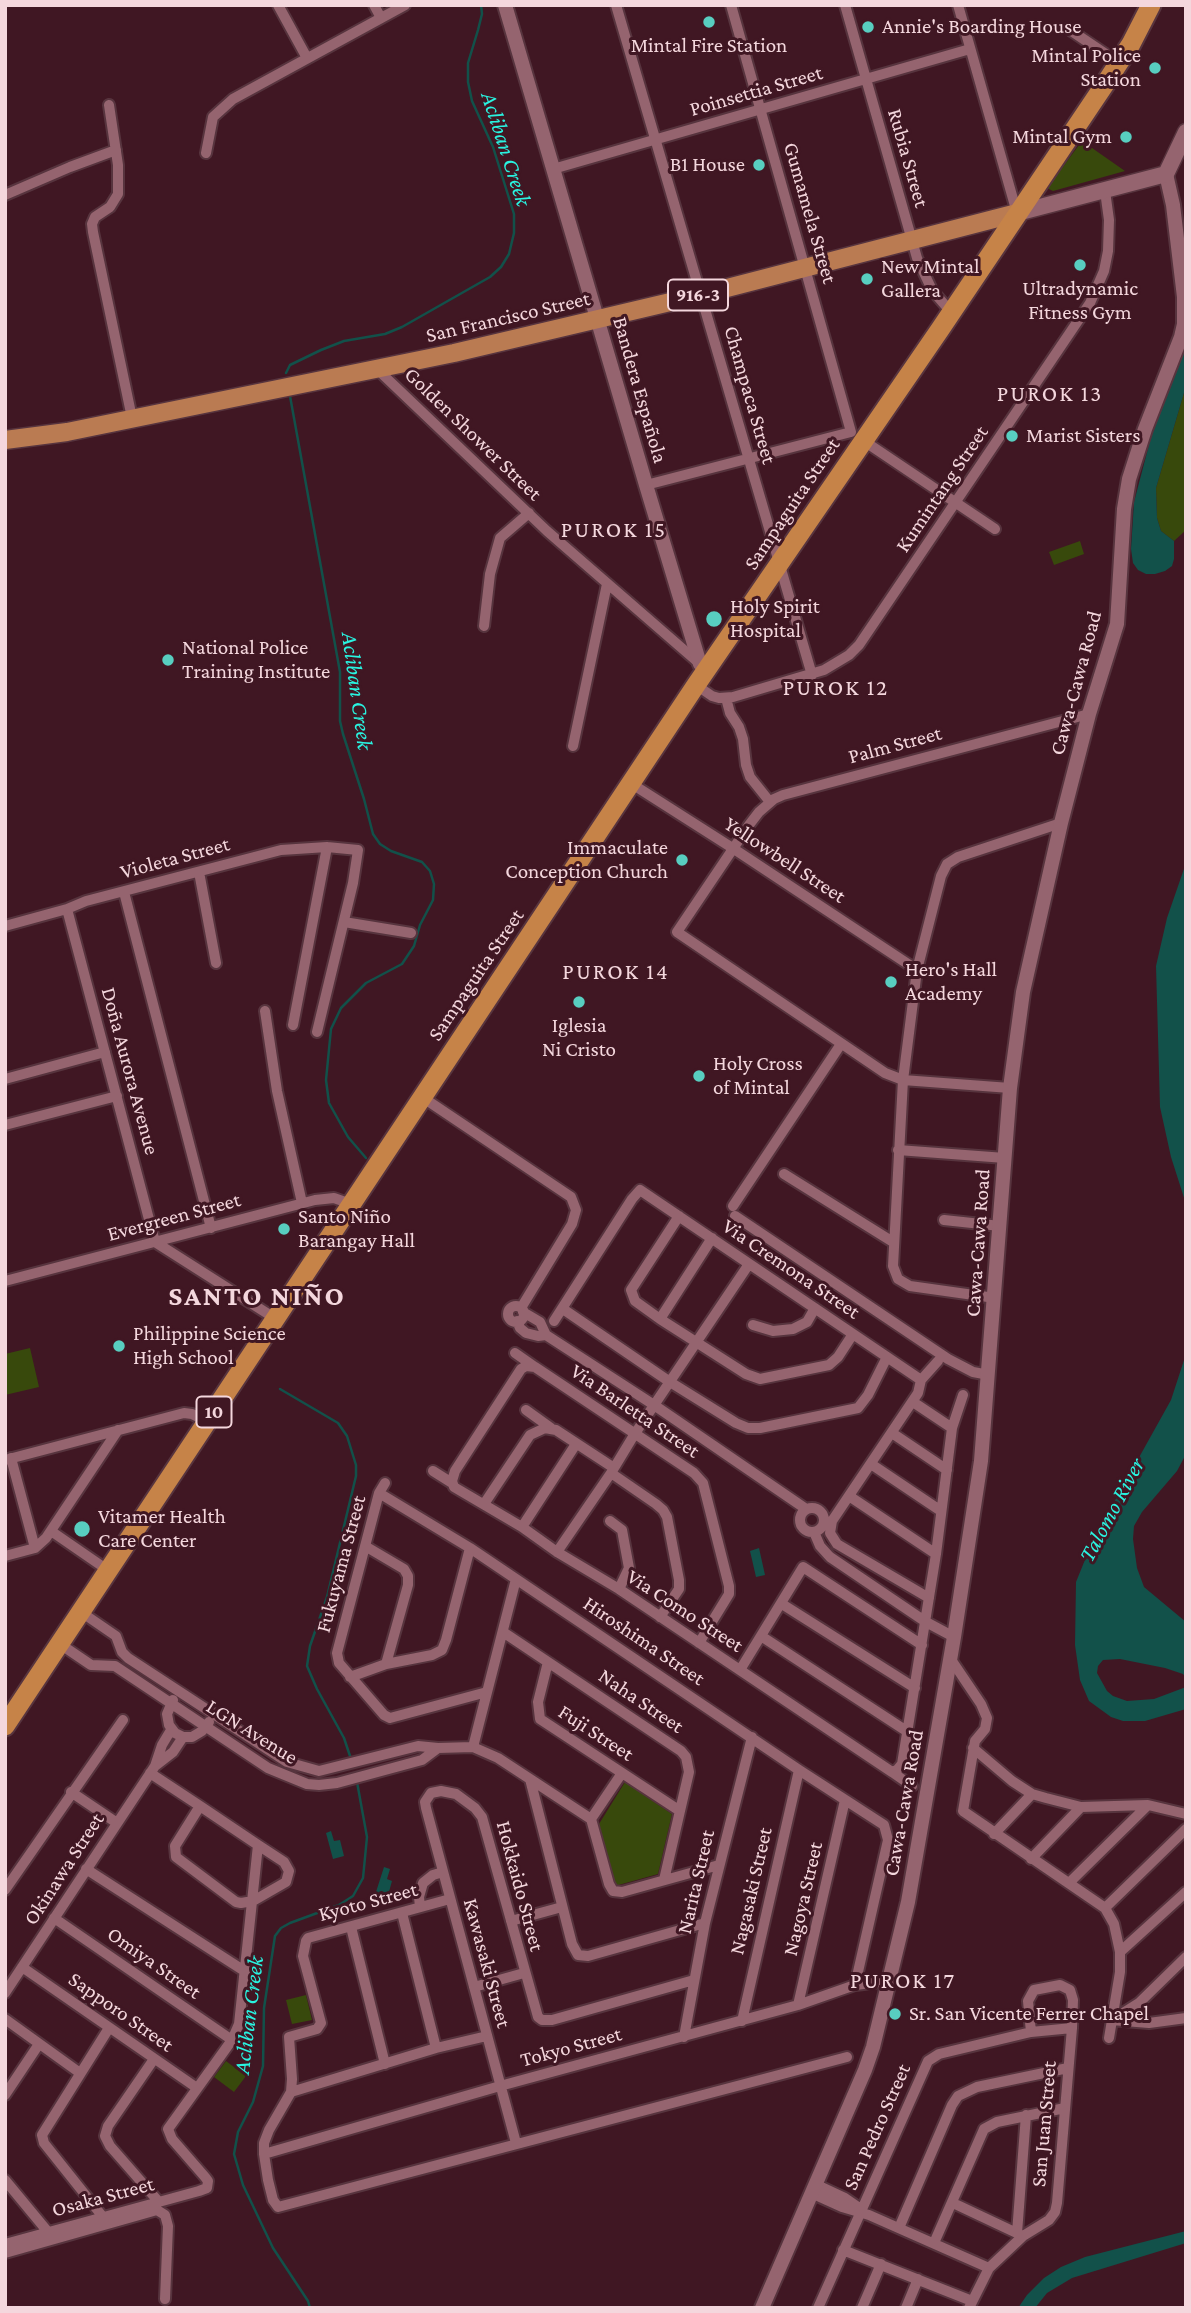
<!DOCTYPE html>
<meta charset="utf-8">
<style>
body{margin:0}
#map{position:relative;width:1191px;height:2313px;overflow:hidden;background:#401723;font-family:"Crimson Pro",serif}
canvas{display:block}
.frame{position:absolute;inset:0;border:7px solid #f4d7dd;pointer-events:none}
</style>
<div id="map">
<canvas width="1191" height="2313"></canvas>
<div class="frame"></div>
</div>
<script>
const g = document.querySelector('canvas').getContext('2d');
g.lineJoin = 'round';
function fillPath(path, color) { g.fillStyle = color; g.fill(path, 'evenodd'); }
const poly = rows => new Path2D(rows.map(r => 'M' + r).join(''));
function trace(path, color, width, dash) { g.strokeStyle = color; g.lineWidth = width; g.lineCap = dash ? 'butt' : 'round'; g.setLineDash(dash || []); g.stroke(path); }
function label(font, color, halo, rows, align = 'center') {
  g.font = font + ' "Crimson Pro",serif'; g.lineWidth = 6; g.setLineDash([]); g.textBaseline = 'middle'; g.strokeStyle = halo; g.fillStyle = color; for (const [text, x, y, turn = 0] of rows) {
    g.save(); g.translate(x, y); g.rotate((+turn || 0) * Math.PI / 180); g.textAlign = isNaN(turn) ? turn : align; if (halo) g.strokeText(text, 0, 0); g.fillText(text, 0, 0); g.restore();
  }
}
const green = poly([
 [1082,141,1125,171,1053,191,1047,188],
 [1186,386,1186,530,1174,541,1161,531,1157,518,1156,488],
 [1080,541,1084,554,1054,565,1049,552],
 [30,1348,39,1387,5,1395,5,1354],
 [625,1782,672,1814,658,1874,615,1886,599,1824],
 [306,1995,312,2020,292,2024,286,2000],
 [226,2061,246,2076,234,2092,214,2077]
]);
const water = poly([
 [1186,338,1186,386,1156,488,1157,518,1161,531,1174,541,1174,559,1172,566,1165,571,1155,574,1146,574,1138,570,1133,563,1131,549,1134,502,1156,418],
 [1186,863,1185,1002,1186,1204,1171,1157,1160,1107,1156,966,1167,918],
 [1186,1354,1186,1454,1177,1471,1142,1512,1134,1526,1133,1539,1137,1568,1144,1587,1186,1622,1186,1678,1183,1674,1165,1668,1120,1659,1103,1660,1098,1666,1097,1673,1107,1691,1113,1696,1127,1701,1154,1699,1186,1687,1186,1709,1145,1721,1123,1721,1111,1717,1089,1701,1080,1680,1075,1645,1076,1582,1093,1540,1171,1400],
 [759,1548,765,1575,756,1577,750,1551],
 [331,1831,334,1841,340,1840,344,1856,333,1859,326,1833],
 [384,1867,390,1869,387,1879,392,1881,387,1899,375,1895],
 [1186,2231,1186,2243,1072,2278,1047,2293,1035,2308,1018,2308,1027,2295,1044,2278,1061,2267,1085,2257]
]);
const stream = poly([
 [5,6,5,5],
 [5,137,5,154],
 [286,373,290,365,321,350,344,341,385,334,402,327,490,277,501,267,509,254,514,233,514,214,493,147,472,101,468,82,468,63,478,30,482,14,481,5],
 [290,396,340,672,340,721,343,734,364,799,373,834,380,844,391,851,422,862,430,871,434,884,433,900,420,925,414,946,402,964,366,983,341,1008,331,1029,326,1080,329,1103,348,1137,366,1158],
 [280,1389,338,1423,347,1436,356,1465,356,1476,327,1597,310,1646,307,1666,317,1689,344,1738,351,1759],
 [310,2308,308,2301,273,2248,243,2185,234,2154,238,2132,253,2102,263,2066,264,2008,275,1936,281,1928,290,1923,339,1905,353,1896,363,1878,367,1837,357,1782]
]);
const minor = poly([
 [278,5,307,58],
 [374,5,381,18],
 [616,5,812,675],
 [731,5,851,432],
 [845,5,917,258,932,290,951,312],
 [958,5,1017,213],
 [1070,30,1119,63],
 [109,105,118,165,118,194,110,207,95,217,92,224,93,232,132,418],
 [206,153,213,117,233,99,405,5],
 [553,169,970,49],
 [5,195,70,167,116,150],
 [378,370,547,531,699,663],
 [861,439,995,529],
 [646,485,851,432],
 [484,626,490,574,500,538,529,513],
 [696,685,712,696,719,698,733,697,824,670,849,655,859,645,1090,303,1104,271,1108,251,1109,220,1105,191],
 [726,698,730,713,739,727,743,739,746,765,750,777,770,802],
 [573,746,607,584],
 [632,784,734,849,917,970],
 [199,872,216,963],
 [124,892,211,1228],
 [67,909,155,1242,276,1319],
 [344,922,411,933],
 [5,926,67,909,86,901,281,850,327,847,358,850,353,883,317,1032],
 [265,1011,277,1091,302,1203],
 [293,1025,327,847],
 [5,1079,105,1052],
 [1010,1088,903,1080,885,1073,677,932,749,825,759,812,774,799,783,795,1089,714],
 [422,1097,571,1197,576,1210,572,1224,521,1308],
 [5,1125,117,1096],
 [898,1150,1005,1158],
 [784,1174,893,1242],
 [733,1206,841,1044],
 [679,1216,631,1290,635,1301,660,1319,746,1374,760,1379,829,1365,838,1357,853,1334],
 [735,1216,948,1359,973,1372,989,1375],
 [944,1220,1000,1226],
 [5,1281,315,1200,334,1198,351,1204],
 [995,1298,910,1286,898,1279,893,1266,903,1080,917,970,941,876,947,864,958,857,1061,823],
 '508 1314a8 8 0 1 1 16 0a8 8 0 1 1-16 0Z',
 [563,1309,670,1382,736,1423,748,1428,760,1428,858,1408,868,1395,887,1357],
 [523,1312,540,1322,546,1335,654,1405,806,1509],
 [660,1319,712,1238],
 [517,1321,520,1328,526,1333,538,1336,546,1335],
 [554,1321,632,1199,640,1190,921,1380],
 [753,1325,773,1331,793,1329,807,1322,815,1308],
 [515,1353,535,1367],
 [913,1402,952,1428],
 [526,1410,551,1428],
 [892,1433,947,1470],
 [11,1458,35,1548],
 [5,1460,184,1413,192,1414,208,1422],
 [871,1464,941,1511],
 [433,1471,452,1483],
 [611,1473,656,1504,663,1510,667,1517,679,1580,679,1589,660,1617],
 [385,1483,379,1493,337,1653,339,1663,384,1715,390,1718,487,1692],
 [379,1493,470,1548,799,1770,884,1825,888,1840,855,1985],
 [849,1496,936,1554],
 [484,1504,530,1435,545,1428,556,1430,614,1468],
 '800 1520a12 12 0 1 1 24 0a12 12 0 1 1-24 0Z',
 [610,1521,622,1530,629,1568,619,1589],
 [522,1527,576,1444],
 [51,1531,109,1571],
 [814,1532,820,1546,830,1557,926,1622,954,1637],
 [365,1546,404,1569,408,1576,408,1585,386,1664],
 [557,1552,611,1473,634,1435,749,1264],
 [5,1556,35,1548,46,1538,118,1430],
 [929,1598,837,1544,830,1533,832,1521,918,1393,921,1380,938,1361],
 [782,1604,915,1688],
 [81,1612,116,1636,122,1652,128,1658,287,1762,319,1771,418,1746,438,1748,473,1747,498,1758,591,1819],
 [503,1632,681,1751,686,1757,689,1772,664,1880],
 [761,1636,908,1732],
 [699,1643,729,1594,729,1586,703,1483,694,1473,535,1367,526,1366,521,1369,455,1471,452,1481,454,1487,522,1527,557,1552,619,1589,892,1772,897,1770,902,1764,936,1554,952,1428,963,1395],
 [60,1644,91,1665,115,1666,268,1768,307,1784,319,1785,337,1783,422,1760,438,1748],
 [950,1658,981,1704,987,1718,985,1729,975,1741,963,1811,1105,1908,1114,1924,1120,1952,1120,1972,1109,2038],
 [548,1662,538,1702,540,1719,680,1811],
 [740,1670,803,1567,922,1645],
 [350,1677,386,1664,432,1655,442,1650,446,1640,470,1548],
 [173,1700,167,1714,169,1725,175,1733,183,1737,192,1737,202,1731,209,1722],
 [473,1747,516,1579],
 [973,1748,1012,1781,1032,1794,1046,1798,1081,1807,1148,1805,1186,1814],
 [155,1766,173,1752,183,1737],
 [892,1772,912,1786],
 [150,1773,200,1806,258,1845,284,1862,289,1871,286,1882,253,1901,241,1903,236,1902,176,1857,175,1846,200,1806],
 [622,1773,591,1819,609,1884,613,1891,622,1892,719,1865],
 [530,1779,572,1944,578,1955,588,1956,705,1923],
 [71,1792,117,1823],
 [994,1834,1032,1794],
 [1031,1859,1081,1807],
 [86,1869,246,1972],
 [1069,1883,1148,1805],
 [5,1890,123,1720],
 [450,1899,308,1938,306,1941,303,1956,321,2023,317,2029,289,2037,292,2079,291,2092,269,2130,264,2143,264,2154,268,2180,273,2200,278,2207,847,2057],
 [420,1907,419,1897,423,1883,433,1875,443,1872],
 [1105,1908,1186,1829],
 [402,1913,436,2048],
 [54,1918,232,2040],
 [511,1921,562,1907],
 [351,1927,385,2064],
 [1120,1952,1186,1892],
 [22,1967,197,2088],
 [474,1987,524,1973],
 [5,1993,155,1766,162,1745,171,1730],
 [798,2005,845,1800],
 [5,2019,80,2073],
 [1112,2020,1139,2003,1186,1957],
 [1112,2020,1149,2023,1186,2018],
 [742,2021,799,1770],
 [684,2037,705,1923,752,1737],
 [154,2059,108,2126,105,2136,110,2146,159,2202],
 [291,2092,436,2048,487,2036],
 [5,2095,39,2044],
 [516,2143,426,1808,425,1802,431,1793,441,1791,456,1794,475,1808,482,1817,538,2017,542,2020,552,2020,694,1980],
 [264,2154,500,2086,798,2005,855,1985,889,1981],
 [5,2180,48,2232],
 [815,2184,845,2198,861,2209],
 [811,2193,842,2207,869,2215,989,2268],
 [953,2203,1023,2236],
 [103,2217,44,2143,42,2135,109,2028],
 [899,2228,952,2105,958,2096,977,2087,1068,2068],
 [1017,2233,1026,2115],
 [934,2243,984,2129,997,2122,1065,2108],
 [5,2244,199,2191,207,2188,208,2181,205,2177,172,2139,168,2129,232,2040,239,2024,258,1845],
 [843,2250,972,2301],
 [5,2253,157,2210,165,2215,168,2226,165,2299],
 [818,2308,928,2061,939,2054,1031,2032,1072,2028],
 [862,2308,881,2264],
 [906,2308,918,2279],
 [969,2308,989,2268,1023,2236,1049,2220,1055,2212,1057,2203,1072,2028,1073,2000,1070,1990,1060,1985,1034,1990,1028,2001,1031,2032]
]);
const tertiary = poly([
 [505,5,646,485,700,664,707,670],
 [762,2308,865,2070,873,2047,908,1902,954,1637,981,1461,1010,1088,1023,992,1061,823,1089,714,1117,624,1124,509,1129,479,1145,429,1181,337,1184,324,1184,297,1173,205,1166,174]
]);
const secondary = poly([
 [1017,213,1166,174,1186,132]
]);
const primary = poly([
 [5,440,67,432,454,353,700,295,1017,213]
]);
const trunk = poly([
 [5,1726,696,685,941,328,1105,84,1131,44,1151,5]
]);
const markers = [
 [709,22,7,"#58cec0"],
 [868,27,7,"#58cec0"],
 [1155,68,7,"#58cec0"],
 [1126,137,7,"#58cec0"],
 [759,165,7,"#58cec0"],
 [1080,265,7,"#58cec0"],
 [867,279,7,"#58cec0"],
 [1012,436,7,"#58cec0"],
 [714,619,9,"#58cec0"],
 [168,660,7,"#58cec0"],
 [682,860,7,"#58cec0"],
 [891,982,7,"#58cec0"],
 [579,1002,7,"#58cec0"],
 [699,1076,7,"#58cec0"],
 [284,1229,7,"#58cec0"],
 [119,1346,7,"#58cec0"],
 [82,1529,9,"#58cec0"],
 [895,2014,7,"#58cec0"]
];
const shields = [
 [698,295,60],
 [214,1412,35]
];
const shieldNames = [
 ["916-3",698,295],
 ["10",214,1412]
];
const poiNames = [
 ["Annie's Boarding House",882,27],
 ["Mintal Fire Station",709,46,"center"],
 ["Mintal Police",1141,56,"right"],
 ["Station",1141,80,"right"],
 ["Mintal Gym",1112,137,"right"],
 ["B1 House",745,165,"right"],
 ["New Mintal",881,267],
 ["Gallera",881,291],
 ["Ultradynamic",1080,289,"center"],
 ["Fitness Gym",1080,313,"center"],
 ["Marist Sisters",1026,436],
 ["Holy Spirit",730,607],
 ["Hospital",730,631],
 ["National Police",182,648],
 ["Training Institute",182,672],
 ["Immaculate",668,848,"right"],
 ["Conception Church",668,872,"right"],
 ["Hero's Hall",905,970],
 ["Academy",905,994],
 ["Iglesia",579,1026,"center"],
 ["Ni Cristo",579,1050,"center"],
 ["Holy Cross",713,1064],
 ["of Mintal",713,1088],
 ["Santo Niño",298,1217],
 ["Barangay Hall",298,1241],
 ["Philippine Science",133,1334],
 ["High School",133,1358],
 ["Vitamer Health",98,1517],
 ["Care Center",98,1541],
 ["Sr. San Vicente Ferrer Chapel",909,2014]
];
const streetNames = [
 ["Poinsettia Street",756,91,-16],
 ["Rubia Street",908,158,74],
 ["Gumamela Street",810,213,74],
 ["San Francisco Street",508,317,-13],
 ["Bandera Española",640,390,74],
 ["Champaca Street",750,395,74],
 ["Golden Shower Street",473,434,44],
 ["Kumintang Street",942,489,-56],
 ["Sampaguita Street",792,504,-56],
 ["Cawa-Cawa Road",1076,683,-75],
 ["Palm Street",895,745,-15],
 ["Violeta Street",175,858,-15],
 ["Yellowbell Street",785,860,33],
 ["Sampaguita Street",476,975,-56],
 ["Doña Aurora Avenue",130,1071,75],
 ["Evergreen Street",174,1217,-15],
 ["Cawa-Cawa Road",978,1243,-86],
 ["Via Cremona Street",791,1269,34],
 ["Via Barletta Street",635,1411,34],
 ["Fukuyama Street",341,1564,-75],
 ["Via Como Street",685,1611,33],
 ["Hiroshima Street",644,1641,34],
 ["Naha Street",641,1701,34],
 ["LGN Avenue",252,1732,32],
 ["Fuji Street",596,1733,33],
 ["Cawa-Cawa Road",904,1803,-80],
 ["Okinawa Street",64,1869,-57],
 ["Narita Street",696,1882,-77],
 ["Hokkaido Street",520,1886,75],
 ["Nagasaki Street",751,1891,-77],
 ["Nagoya Street",803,1899,-77],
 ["Kyoto Street",368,1902,-15],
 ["Omiya Street",154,1963,35],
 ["Kawasaki Street",487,1963,75],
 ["Sapporo Street",121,2012,35],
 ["Tokyo Street",571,2047,-15],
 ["San Juan Street",1044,2124,-85],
 ["San Pedro Street",877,2127,-66],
 ["Osaka Street",103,2197,-15]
];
const waterNames = [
 ["Acliban Creek",506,149,72],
 ["Acliban Creek",357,691,82],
 ["Talomo River",1112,1510,-62],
 ["Acliban Creek",249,2015,-83]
];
const neighbourhoodNames = [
 ["PUROK 13",1050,394],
 ["PUROK 15",614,530],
 ["PUROK 12",836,688],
 ["PUROK 14",616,972],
 ["PUROK 17",903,1981]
];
const districtNames = [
 ["SANTO NIÑO",257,1296]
];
fillPath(green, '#38490c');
fillPath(water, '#12514a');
trace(stream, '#12514a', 2.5);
trace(minor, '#57343e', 14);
trace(tertiary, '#57343e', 18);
trace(secondary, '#57343e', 19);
trace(primary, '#57343e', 21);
trace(trunk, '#57343e', 23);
trace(minor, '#95646f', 10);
trace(tertiary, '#95646f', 14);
trace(secondary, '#95646f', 16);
trace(primary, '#ba7b52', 18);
trace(trunk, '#c68348', 19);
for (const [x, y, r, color] of markers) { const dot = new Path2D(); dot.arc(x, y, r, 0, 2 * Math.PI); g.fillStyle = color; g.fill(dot); trace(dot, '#401723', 2.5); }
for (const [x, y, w] of shields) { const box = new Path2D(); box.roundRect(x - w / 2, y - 15.5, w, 31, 5); g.fillStyle = '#401723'; g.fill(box); trace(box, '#f4d7dd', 2); }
label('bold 19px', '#f4d7dd', null, shieldNames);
label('21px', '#f4d7dd', '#401723', poiNames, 'left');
label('21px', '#f4d7dd', '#401723', streetNames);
label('italic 23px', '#29f3e0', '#401723', waterNames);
g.letterSpacing = '2px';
label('23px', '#f4d7dd', '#401723', neighbourhoodNames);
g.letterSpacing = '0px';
g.letterSpacing = '2px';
label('bold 28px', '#f4d7dd', '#401723', districtNames);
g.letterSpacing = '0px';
</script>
